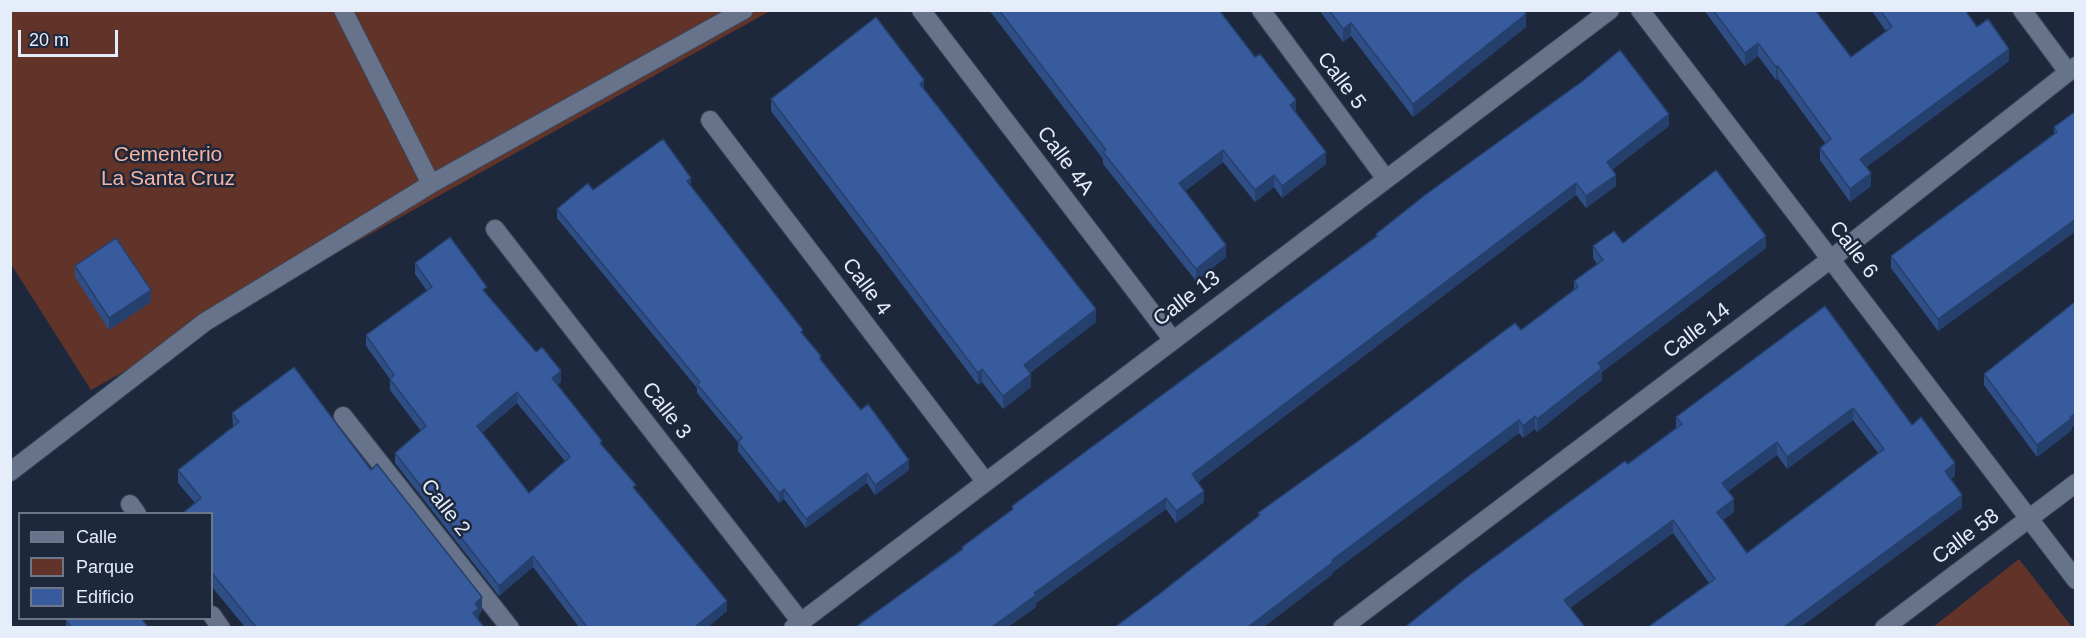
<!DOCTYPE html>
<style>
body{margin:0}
#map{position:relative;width:2086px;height:638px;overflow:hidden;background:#1d283c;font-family:Arial,sans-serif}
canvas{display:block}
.frame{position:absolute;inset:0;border:12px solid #e5edfa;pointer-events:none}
.legend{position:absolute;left:18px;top:512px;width:195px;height:108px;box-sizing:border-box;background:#1d283c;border:2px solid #6d7788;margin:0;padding:8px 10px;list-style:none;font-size:18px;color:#e5edfa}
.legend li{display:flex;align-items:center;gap:12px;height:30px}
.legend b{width:30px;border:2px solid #6d7788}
.scale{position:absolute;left:18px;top:30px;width:100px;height:27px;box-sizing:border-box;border:3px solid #e5edfa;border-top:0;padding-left:8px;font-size:18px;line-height:21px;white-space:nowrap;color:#e5edfa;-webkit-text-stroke:4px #1d283c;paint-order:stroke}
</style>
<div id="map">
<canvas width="2086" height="638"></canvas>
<div class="frame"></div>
<ul class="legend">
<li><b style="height:8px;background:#66738b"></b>Calle</li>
<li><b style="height:16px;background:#623328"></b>Parque</li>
<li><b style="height:16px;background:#375b9c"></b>Edificio</li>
</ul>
<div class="scale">20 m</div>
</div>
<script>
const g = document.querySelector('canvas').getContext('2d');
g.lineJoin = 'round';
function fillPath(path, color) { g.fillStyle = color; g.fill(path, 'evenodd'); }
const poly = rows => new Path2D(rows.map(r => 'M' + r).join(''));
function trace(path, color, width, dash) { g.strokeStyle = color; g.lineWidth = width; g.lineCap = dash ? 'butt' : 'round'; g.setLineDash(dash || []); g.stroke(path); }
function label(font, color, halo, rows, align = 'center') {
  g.font = font + ' Arial,sans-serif'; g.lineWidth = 5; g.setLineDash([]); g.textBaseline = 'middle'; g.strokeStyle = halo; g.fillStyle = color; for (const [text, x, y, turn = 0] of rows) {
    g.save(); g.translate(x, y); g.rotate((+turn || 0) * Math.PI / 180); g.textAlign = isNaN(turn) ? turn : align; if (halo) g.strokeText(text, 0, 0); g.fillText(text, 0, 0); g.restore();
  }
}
const green = poly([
 [11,11,770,11,91,390,11,264],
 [2019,559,2072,627,1933,627]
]);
const lane = poly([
 [343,10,431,184],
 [10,472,205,322,431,184,744,10]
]);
const street = poly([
 [921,10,1172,339],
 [1261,10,1386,179],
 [1640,10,2076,580],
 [2022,10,2068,72],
 [710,120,985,481],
 [495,229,801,622],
 [343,416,510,628],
 [130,504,137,514],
 [212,615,221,628],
 [793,628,1610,10],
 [1342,628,1831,259,2076,66],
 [1884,628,2076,483]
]);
const wall = poly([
 [989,10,1219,10,1296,113,1326,164,1282,198,1274,187,1255,202,1223,162,1185,191,1226,257,1196,281,1103,164,1103,159],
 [1319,10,1525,10,1526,27,1413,117,1351,36,1343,42],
 [1704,10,1815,10,1851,57,1886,31,1871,10,1965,10,1977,27,2009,61,1866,167,1871,186,1850,202,1820,160,1820,148,1825,143,1778,79,1776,80,1758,56,1745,66],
 [924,90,1096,322,1030,373,1031,387,1003,409,982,382,978,385,771,111,771,99],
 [2076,111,2076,231,1938,331,1891,268,1891,256,2054,134,2054,127],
 [1669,126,1612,169,1616,186,1586,208,1576,195,1198,482,1204,502,1176,523,1166,509,1036,603,1036,607,1008,627,857,627,857,626,962,549,962,547,1012,510,1012,506,1376,237,1376,234],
 [691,186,803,334,821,361,909,470,875,495,867,483,806,528,784,499,779,503,738,451,738,442,697,393,697,388,557,218,557,209,593,190],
 [1623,243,1766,248,1602,372,1602,380,1537,432,1535,429,1523,438,1519,433,1333,572,1333,574,1158,595,1258,517,1258,513,1521,330,1574,289,1574,281,1597,264,1593,258,1593,246],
 [415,263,487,294,561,382,557,385,727,611,708,627,579,627,533,567,499,596,395,463,395,453,421,431,390,390,390,379,366,346,366,335,427,291,415,274],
 [517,403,565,461,529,493,482,433],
 [75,266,151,302,109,330,75,277],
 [2076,301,2076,424,2072,427,2072,430,2037,457,1984,385,1984,374],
 [1825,306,1912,425,1955,476,1951,479,1962,508,1709,583,1673,533,1570,608,1405,627,1676,428,1676,417],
 [1853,420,1878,453,1747,553,1723,520,1734,512,1728,491,1777,455,1787,469],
 [232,413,371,470,482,611,479,614,479,621,484,627,245,627,212,587,212,513,195,503,178,483,178,470,233,427],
 [66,620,148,627,66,627]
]);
const shadedWall = poly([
 [1526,14,1526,27,1413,117,1413,104],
 [1351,23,1351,36,1343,42,1343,29],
 [1758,43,1758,56,1745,66,1745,53],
 [2009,49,2009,61,1860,172,1860,159],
 [1778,66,1778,79,1776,80,1776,67],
 [924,80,924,93,920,84],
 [1296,100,1296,113,1290,105],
 [1669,114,1669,126,1607,174,1607,162],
 [1223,150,1223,162,1179,196,1179,183],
 [1326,152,1326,164,1282,198,1282,186],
 [1871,173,1871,186,1850,202,1850,189],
 [1274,175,1274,187,1255,202,1255,190],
 [1616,175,1616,186,1586,208,1586,196],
 [691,178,691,187,687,181],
 [1576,183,1576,195,1192,486,1192,474],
 [2076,219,2076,231,1938,331,1938,319],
 [1766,236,1766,248,1602,372,1602,380,1537,432,1537,419,1598,363],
 [1226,245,1226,257,1196,281,1196,269],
 [151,290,151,302,109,330,109,318],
 [1096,309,1096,322,1024,377,1024,365],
 [982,369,982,382,978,385,978,373],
 [561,371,561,382,552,389,552,378],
 [1031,374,1031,387,1003,409,1003,396],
 [517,392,517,403,477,437,477,426],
 [1853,408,1853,420,1787,469,1787,457],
 [2076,413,2076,424,2072,427,2072,430,2037,457,2037,445],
 [1535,416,1535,429,1523,438,1523,426],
 [1519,420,1519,433,1333,572,1333,574,1264,627,1248,627,1332,560],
 [1777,442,1777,455,1722,496,1722,483],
 [909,460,909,470,875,495,875,485],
 [1955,463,1955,476,1945,484,1945,471],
 [867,473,867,483,806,528,806,519],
 [784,489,784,499,779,503,779,493],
 [1204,491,1204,502,1176,523,1176,511],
 [1962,495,1962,508,1801,627,1784,627],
 [1166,498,1166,509,1036,603,1036,607,1008,627,992,627,1034,593],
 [1734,499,1734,512,1717,524,1717,512],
 [1673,520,1673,533,1564,612,1564,600],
 [533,556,533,567,499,596,499,586],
 [482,597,482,611,479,614,479,622,473,613,475,604],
 [727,601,727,611,708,627,695,627]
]);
const building = poly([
 [999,10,1219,10,1255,57,1260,54,1296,100,1290,105,1326,152,1282,186,1274,175,1255,190,1223,150,1179,183,1226,245,1196,269,1103,152,1106,150,999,10],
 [1329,10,1524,10,1526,14,1413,104,1351,23,1343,29,1329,10],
 [1713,10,1815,10,1851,57,1892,27,1880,10,1965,10,1977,27,1988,19,2009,49,1860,159,1871,173,1850,189,1820,148,1831,139,1778,66,1776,67,1758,43,1745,53,1713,10],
 [876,17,924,80,920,84,1096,309,1024,365,1031,374,1003,396,982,369,978,373,771,99,876,17],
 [1620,50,1669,114,1607,162,1616,175,1586,196,1576,183,1192,474,1204,491,1176,511,1166,498,1034,593,1036,595,992,627,858,627,857,626,963,549,962,547,1013,509,1012,506,1377,236,1376,234,1425,195,1584,80,1620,50],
 [2076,111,2076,219,1938,319,1891,256,2057,132,2054,127,2076,111],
 [663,139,691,178,687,181,803,330,801,332,821,356,820,359,861,410,868,404,909,460,875,485,867,473,806,519,784,489,779,493,738,442,742,438,697,384,700,382,557,209,588,183,593,190,663,139],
 [1716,170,1766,236,1598,363,1602,368,1537,419,1535,416,1523,426,1519,420,1332,560,1333,562,1248,627,1115,627,1158,595,1260,515,1258,513,1365,436,1500,334,1515,323,1521,330,1578,287,1574,281,1603,260,1593,246,1614,231,1623,243,1716,170],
 [450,237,487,287,483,290,536,352,542,347,561,371,552,378,602,441,600,443,636,485,633,487,727,601,695,627,587,627,533,556,499,586,395,453,426,426,390,379,394,375,366,335,432,287,415,263,450,237],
 [517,392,570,457,529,493,477,426,517,392],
 [116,238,151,290,109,318,75,266,116,238],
 [2076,301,2076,413,2070,417,2072,418,2037,445,1984,374,2076,301],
 [1825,306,1912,425,1921,417,1955,463,1945,471,1962,495,1784,627,1648,627,1715,579,1673,520,1564,600,1585,627,1405,627,1470,575,1625,461,1628,464,1682,424,1676,417,1825,306],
 [1853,408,1884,449,1747,553,1717,512,1734,499,1722,483,1777,442,1787,457,1853,408],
 [294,367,371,470,377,464,482,597,475,604,479,608,473,613,484,627,256,627,212,573,212,513,183,513,201,498,178,470,239,422,232,413,294,367],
 [68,618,141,618,148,627,71,627,66,620,68,618]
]);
const streetNames = [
 ["Calle 5",1341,81,53],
 ["Calle 4A",1065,161,53],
 ["Calle 6",1853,250,53],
 ["Calle 4",866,287,53],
 ["Calle 13",1187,299,-37],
 ["Calle 14",1697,331,-37],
 ["Calle 3",666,411,52],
 ["Calle 2",445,508,52],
 ["Calle 58",1966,537,-37]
];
const parkNames = [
 ["Cementerio",168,155],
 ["La Santa Cruz",168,179]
];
fillPath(green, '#623328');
trace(lane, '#3c4656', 20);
trace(street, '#3c4656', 20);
trace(lane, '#66738b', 18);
trace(street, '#66738b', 18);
fillPath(wall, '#2f4e86');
fillPath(shadedWall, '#26406d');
fillPath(building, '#375b9c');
trace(building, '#26406d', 1.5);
label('21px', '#e5edfa', '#1d283c', streetNames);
label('21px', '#f8b2a0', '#1d283c', parkNames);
</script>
